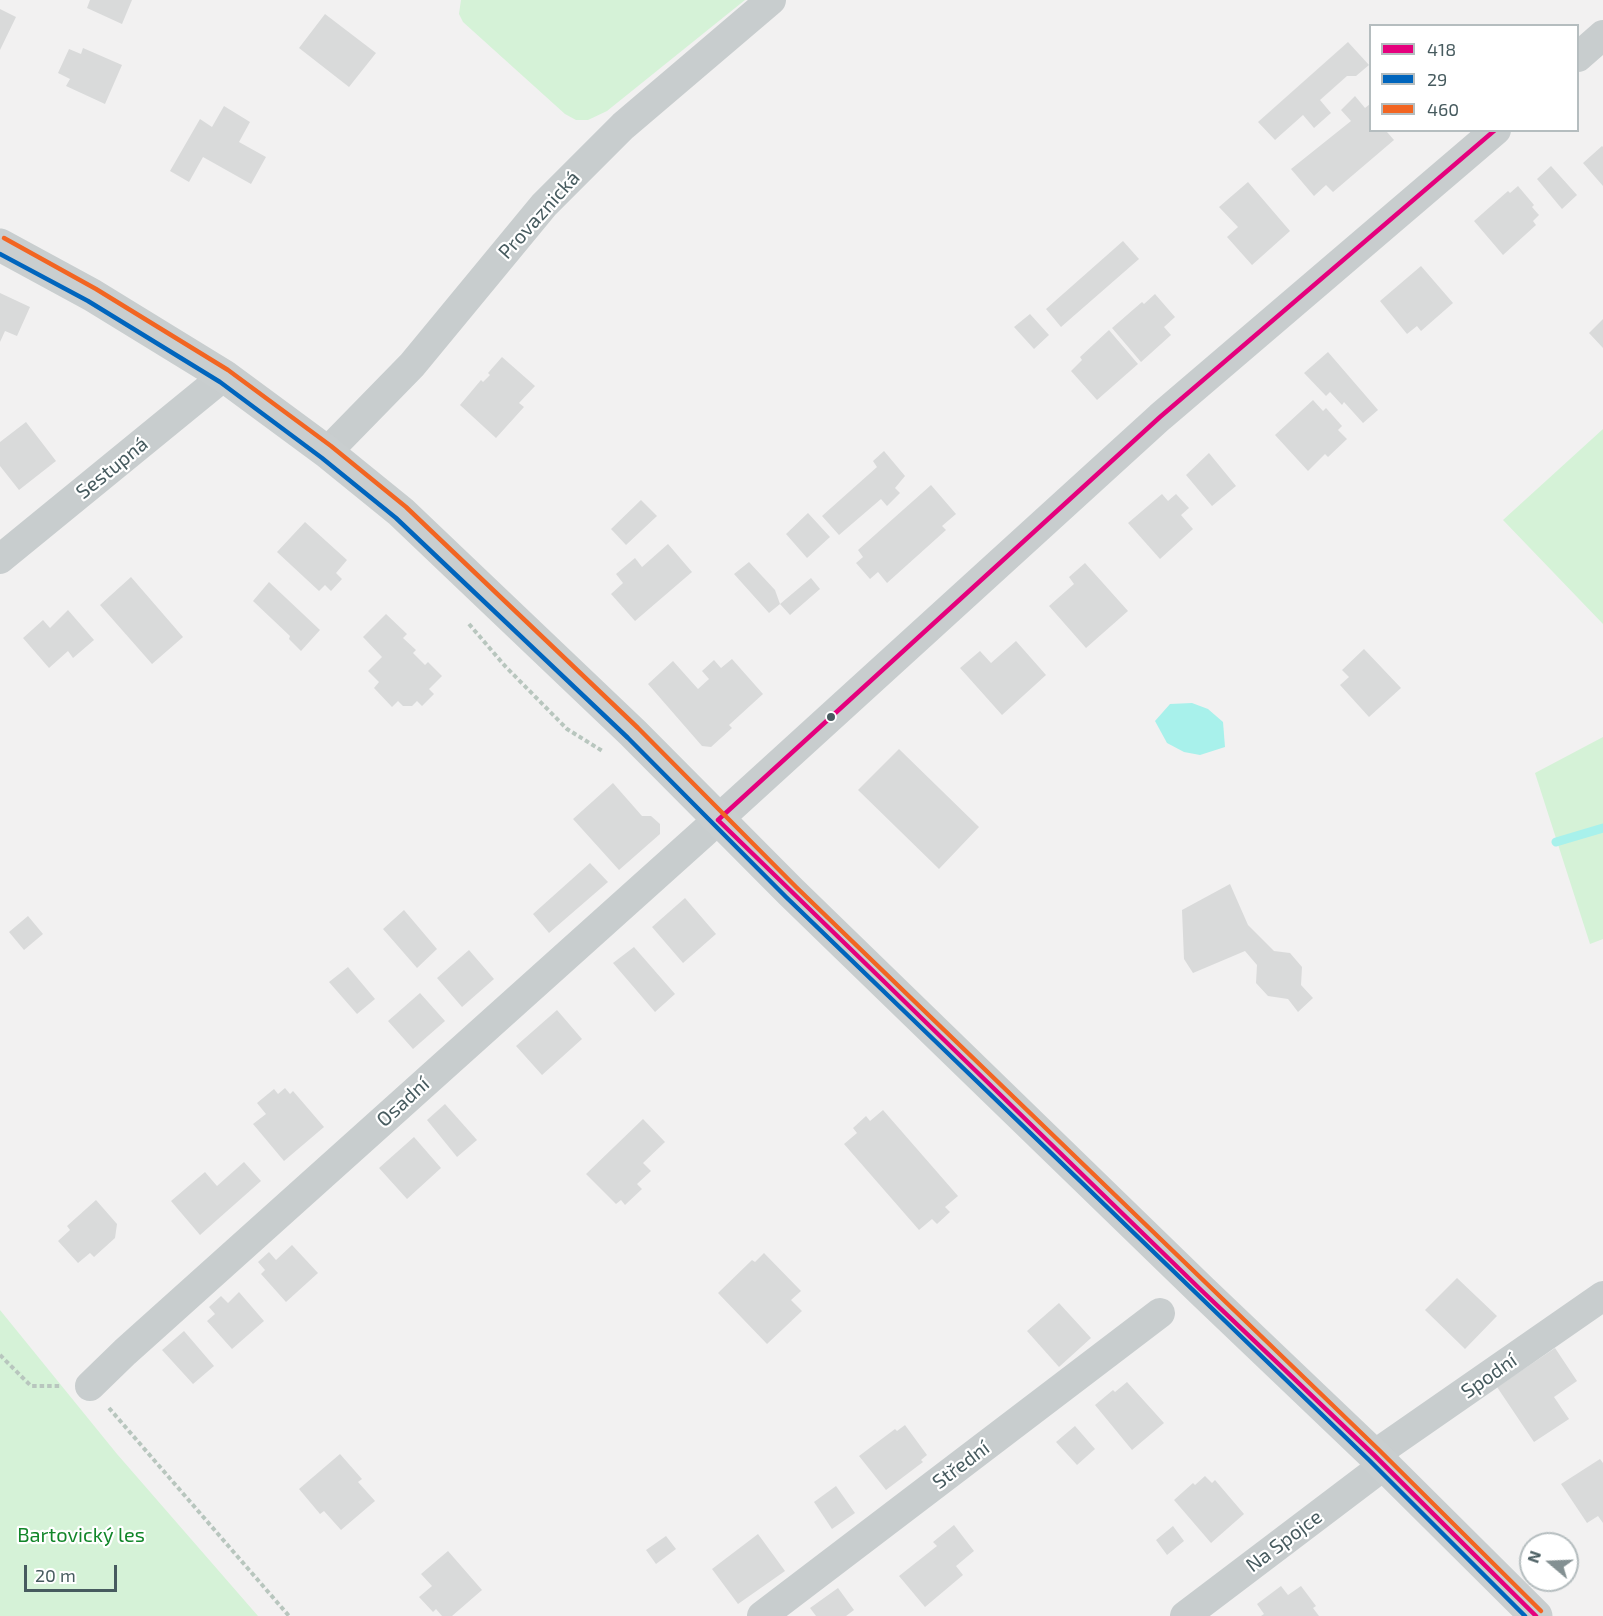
<!DOCTYPE html>
<meta charset="utf-8">
<style>
body{margin:0}
#map{position:relative;width:1603px;height:1616px;overflow:hidden;background:#f2f1f1;font-family:"Exo 2",sans-serif}
canvas{display:block}
.legend{position:absolute;left:1369px;top:24px;width:210px;height:108px;box-sizing:border-box;background:#fff;border:2px solid #b5bdbf;margin:0;padding:8px 10px;list-style:none;font-size:18px;color:#475b5f}
.legend li{display:flex;align-items:center;gap:12px;height:30px}
.legend b{width:30px;border:2px solid #b5bdbf}
.north{position:absolute;left:1519px;top:1532px;width:60px;height:60px;box-sizing:border-box;background:#fff;border:2px solid #b5bdbf;border-radius:50%;rotate:289deg;font-size:16px;font-weight:700;line-height:24px;text-align:center;color:#475b5f}
.north::after{content:'';display:block;margin:auto;width:21px;height:27px;background:#839092;clip-path:polygon(50% 0,100% 100%,50% 72%,0 100%)}
.scale{position:absolute;left:24px;top:1565px;width:93px;height:27px;box-sizing:border-box;border:3px solid #475b5f;border-top:0;padding-left:8px;font-size:18px;line-height:21px;white-space:nowrap;color:#475b5f;-webkit-text-stroke:4px #fff;paint-order:stroke}
</style>
<div id="map">
<canvas width="1603" height="1616"></canvas>
<ul class="legend">
<li><b style="height:8px;background:#e5007d"></b>418</li>
<li><b style="height:8px;background:#0065bd"></b>29</li>
<li><b style="height:8px;background:#f26522"></b>460</li>
</ul>
<div class="north">N</div>
<div class="scale">20 m</div>
</div>
<script>
const g = document.querySelector('canvas').getContext('2d');
g.lineJoin = 'round';
function fillPath(path, color) { g.fillStyle = color; g.fill(path, 'evenodd'); }
const poly = rows => new Path2D(rows.map(r => 'M' + r).join(''));
function trace(path, color, width, dash) { g.strokeStyle = color; g.lineWidth = width; g.lineCap = dash ? 'butt' : 'round'; g.setLineDash(dash || []); g.stroke(path); }
function label(font, color, halo, rows, align = 'center') {
  g.font = font + ' "Exo 2",sans-serif'; g.lineWidth = 4.5; g.setLineDash([]); g.textBaseline = 'middle'; g.strokeStyle = halo; g.fillStyle = color; for (const [text, x, y, turn = 0] of rows) {
    g.save(); g.translate(x, y); g.rotate((+turn || 0) * Math.PI / 180); g.textAlign = isNaN(turn) ? turn : align; if (halo) g.strokeText(text, 0, 0); g.fillText(text, 0, 0); g.restore();
  }
}
const green = poly([
 [461,0,745,0,607,111,588,120,576,120,565,114,463,22,459,14],
 [1603,429,1603,624,1503,520],
 [1603,737,1603,939,1590,944,1535,773],
 [0,1310,117,1454,258,1616,0,1616]
]);
const water = poly([
 [1192,703,1208,709,1223,722,1225,747,1200,755,1184,752,1167,743,1155,721,1170,704]
]);
const stream = poly([
 [1556,842,1603,828]
]);
const building = poly([
 [90,0,132,0,122,24,87,8],
 [0,9,16,17,0,50],
 [325,14,376,53,349,87,299,48],
 [1348,42,1369,65,1356,76,1347,76,1320,100,1331,113,1314,128,1303,115,1275,140,1258,122],
 [83,48,122,65,105,104,66,86,70,79,58,73,69,49,81,54],
 [1355,96,1365,108,1370,104,1370,130,1389,130,1387,132,1394,140,1333,192,1326,185,1314,196,1291,169,1351,121,1341,110],
 [224,106,250,122,239,142,266,157,251,184,203,157,189,182,170,171,200,119,212,127],
 [1602,146,1603,147,1603,186,1583,163],
 [1551,166,1577,195,1562,209,1537,179],
 [1248,182,1290,231,1252,265,1227,237,1238,227,1219,207],
 [1518,186,1534,205,1532,207,1539,215,1533,221,1536,225,1503,255,1474,221,1508,191,1510,193],
 [1123,241,1139,259,1061,327,1046,309],
 [1421,266,1453,303,1421,331,1417,326,1407,334,1380,301],
 [0,293,30,307,17,336,5,331,0,342],
 [1155,294,1175,317,1164,327,1171,335,1141,362,1112,328,1142,302,1144,304],
 [1030,314,1049,335,1034,349,1014,327],
 [1603,319,1603,348,1589,333],
 [1109,330,1138,364,1097,400,1071,371,1082,360,1080,357],
 [1328,352,1378,410,1363,423,1344,402,1342,405,1330,392,1326,396,1304,373],
 [502,357,535,386,519,403,524,407,496,438,460,405,481,380,483,382,490,375,488,373],
 [1313,400,1323,411,1326,408,1342,426,1338,430,1347,439,1328,457,1325,454,1308,471,1275,435],
 [26,422,56,461,19,490,0,466,0,442],
 [884,451,905,476,895,488,900,493,887,506,881,499,839,535,822,516,877,467,873,461],
 [1209,453,1236,486,1212,506,1186,475],
 [931,485,956,514,942,526,946,530,887,583,878,572,870,579,856,563,863,557,858,550],
 [1162,494,1168,501,1176,494,1189,508,1181,515,1193,529,1160,559,1128,523],
 [641,500,657,516,626,545,611,529],
 [808,513,830,537,807,558,786,534],
 [305,522,347,560,336,573,342,579,331,591,325,585,319,591,277,552],
 [668,544,692,572,635,621,611,594,623,583,616,574,635,558,642,567],
 [749,562,775,590,780,604,769,613,734,574],
 [1085,563,1128,611,1086,648,1049,606,1074,584,1069,577],
 [131,577,183,637,152,664,100,605],
 [811,578,820,589,790,615,780,604],
 [269,582,320,630,301,651,289,639,290,636,253,601],
 [68,610,94,640,73,658,68,651,49,668,23,638,43,620,50,628],
 [386,614,407,634,403,638,416,650,413,653,425,665,428,662,442,676,429,689,434,694,422,706,417,701,412,706,403,706,398,701,392,707,374,688,379,682,368,671,382,657,363,637],
 [1016,641,1046,675,1002,715,960,668,980,651,991,663],
 [1364,649,1401,688,1369,717,1340,685,1349,677,1342,670],
 [732,659,763,694,729,725,732,728,711,747,702,746,648,684,673,661,698,689,709,679,702,671,714,660,721,668],
 [899,749,979,827,939,869,858,790],
 [613,783,642,816,651,816,660,824,660,834,619,870,573,819],
 [590,863,608,882,549,933,533,914],
 [1230,884,1248,925,1274,951,1290,953,1302,967,1301,985,1313,998,1298,1012,1288,999,1268,996,1256,983,1257,965,1245,951,1193,973,1184,959,1182,910],
 [685,898,716,934,683,963,652,927],
 [404,910,437,949,417,968,383,929],
 [28,916,43,934,24,950,9,932],
 [634,947,675,994,655,1012,613,963],
 [469,950,494,979,462,1007,437,978],
 [348,967,375,999,357,1014,329,982],
 [420,993,445,1021,413,1049,388,1021],
 [557,1010,582,1039,542,1075,516,1046],
 [285,1088,290,1094,293,1091,324,1127,284,1161,253,1124,266,1114,257,1103,274,1089,278,1094],
 [445,1104,477,1140,457,1157,427,1120],
 [883,1110,958,1196,945,1207,950,1212,937,1224,932,1219,919,1230,844,1144,857,1133,853,1128,866,1116,870,1121],
 [643,1119,665,1142,643,1163,651,1171,637,1184,642,1189,625,1205,621,1200,616,1204,586,1174],
 [414,1137,441,1168,407,1199,379,1168],
 [244,1162,261,1181,200,1235,171,1201,205,1172,217,1186],
 [96,1200,117,1224,115,1238,94,1257,90,1253,78,1263,58,1241,70,1230,67,1226],
 [292,1245,318,1273,286,1302,261,1274,265,1270,258,1262,269,1252,276,1260],
 [764,1253,801,1291,791,1300,802,1311,767,1344,718,1293,752,1260,755,1262],
 [1457,1278,1497,1316,1465,1349,1425,1310],
 [239,1292,264,1321,232,1349,207,1321,215,1314,209,1307,221,1296,228,1303],
 [1059,1303,1091,1338,1059,1367,1027,1331],
 [184,1331,214,1366,193,1384,162,1350],
 [1555,1348,1577,1381,1554,1397,1569,1419,1534,1442,1497,1387],
 [1127,1382,1164,1423,1132,1450,1095,1405,1113,1390,1115,1392],
 [905,1425,927,1455,921,1460,923,1462,886,1490,859,1456,895,1429,897,1431],
 [1075,1426,1095,1449,1077,1465,1056,1442],
 [340,1454,362,1479,358,1482,375,1501,341,1530,324,1511,320,1514,299,1489],
 [1600,1459,1603,1463,1603,1523,1598,1516,1587,1523,1561,1484],
 [1205,1476,1212,1483,1215,1480,1244,1514,1211,1543,1174,1500,1193,1483,1195,1485],
 [836,1486,855,1513,832,1529,814,1502],
 [954,1525,974,1551,956,1566,963,1575,925,1607,899,1576,937,1546,933,1542],
 [1173,1526,1184,1541,1167,1555,1156,1540],
 [758,1534,785,1571,738,1604,712,1569],
 [666,1536,676,1549,656,1564,646,1550],
 [448,1551,482,1590,452,1616,442,1616,436,1609,433,1612,419,1597,432,1586,421,1574],
 [1281,1586,1288,1595,1301,1586,1316,1606,1313,1608,1319,1616,1261,1616,1264,1614,1257,1604],
 [838,1588,854,1610,846,1616,816,1616,810,1608]
]);
const path = poly([
 [469,624,505,666,567,729,604,752],
 [0,1355,31,1386,60,1386],
 [109,1408,289,1616]
]);
const street = poly([
 [1578,57,1603,35],
 [327,452,412,365,544,205,623,126,771,0],
 [0,559,224,376],
 [90,1386,125,1352,701,835,1160,417,1496,130],
 [1374,1455,1603,1296],
 [762,1616,1160,1313],
 [1185,1616,1383,1466]
]);
const secondary = poly([
 [0,245,92,295,224,376,327,452,401,512,633,733,791,892,1201,1290,1374,1455,1536,1616]
]);
const bus1 = poly([
 [718,820,1201,1290,1374,1455,1536,1616],
 [718,820,1160,417,1495,130]
]);
const bus2 = poly([
 [0,254,88,301,220,382,322,458,396,518,628,738,786,897,1369,1460,1525,1616]
]);
const bus3 = poly([
 [4,238,96,289,228,370,331,446,406,507,638,728,796,887,1379,1450,1541,1611]
]);
const markers = [
 [831,717,5,"#475b5f"]
];
const streetNames = [
 ["Provaznická",539,215,-48],
 ["Sestupná",112,468,-39],
 ["Osadní",403,1102,-42],
 ["Spodní",1489,1376,-35],
 ["Střední",961,1465,-37],
 ["Na Spojce",1284,1541,-37]
];
const parkNames = [
 ["Bartovický les",81,1535]
];
fillPath(green, '#d5f2d7');
fillPath(water, '#a8f1eb');
trace(stream, '#a8f1eb', 9);
fillPath(building, '#d9dada');
trace(path, '#b8c6be', 4, [4.5, 3]);
trace(street, '#c8cdce', 30);
trace(secondary, '#c9cecf', 33);
trace(bus1, '#e5007d', 4.5);
trace(bus2, '#0065bd', 4.5);
trace(bus3, '#f26522', 4.5);
for (const [x, y, r, color] of markers) { const dot = new Path2D(); dot.arc(x, y, r, 0, 2 * Math.PI); g.fillStyle = color; g.fill(dot); trace(dot, '#fff', 2); }
label('20px', '#475b5f', '#fff', streetNames);
label('20px', '#12862a', '#fff', parkNames);
</script>
